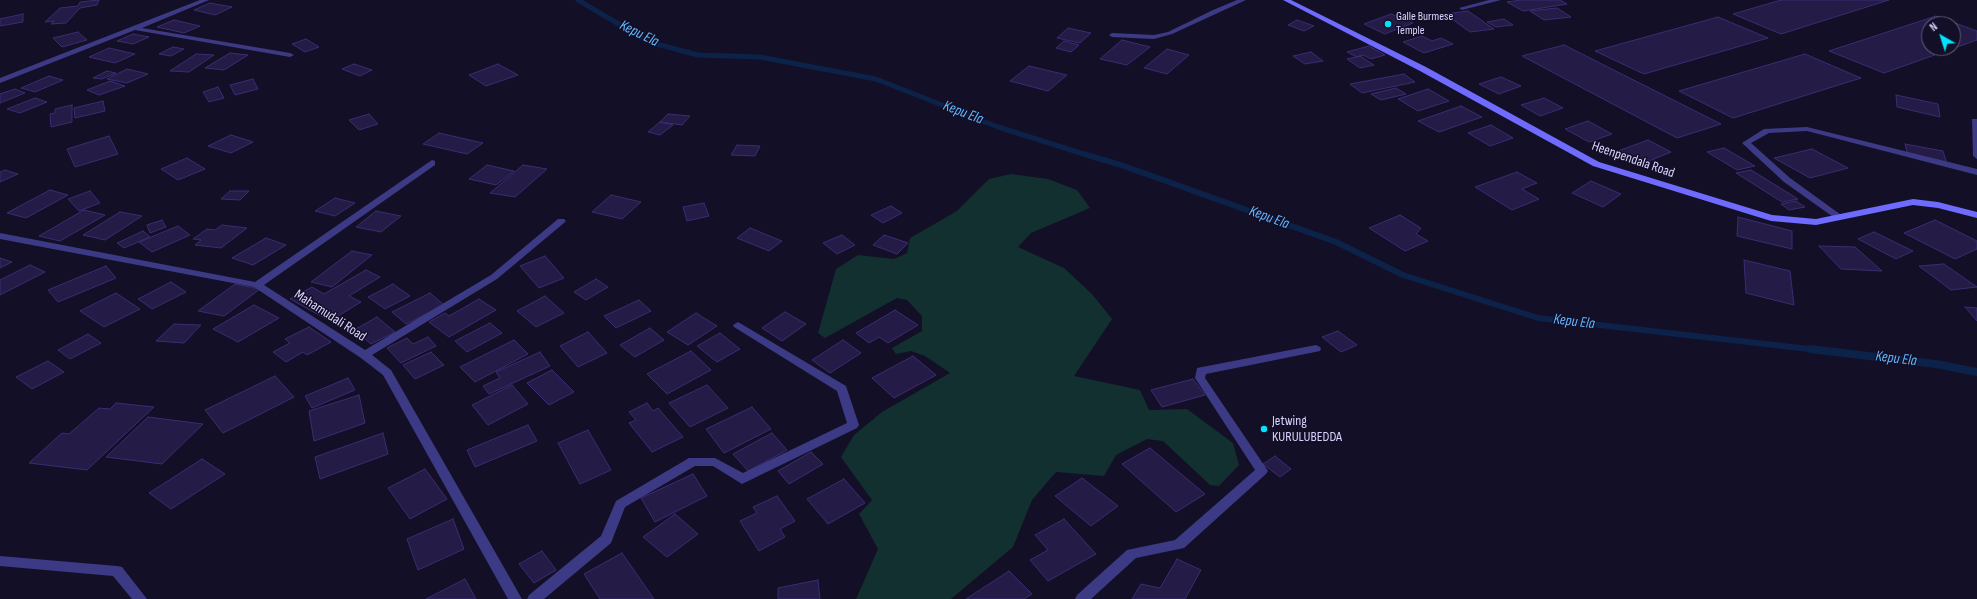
<!DOCTYPE html>
<style>
body{margin:0}
#map{position:relative;width:1977px;height:599px;overflow:hidden;background:#130f26;font-family:"Sofia Sans Condensed",sans-serif}
canvas{display:block}
.north{position:absolute;left:1921px;top:16px;width:40px;height:40px;box-sizing:border-box;background:#130f26;border:1px solid #625e7d;border-radius:50%;rotate:321deg;font-size:11px;font-weight:700;line-height:16px;text-align:center;color:#d9d4ff}
.north::after{content:'';display:block;margin:auto;width:14px;height:18px;background:#00e5ff;clip-path:polygon(50% 0,100% 100%,50% 72%,0 100%)}
</style>
<div id="map">
<canvas width="1977" height="599"></canvas>
<div class="north">N</div>
</div>
<script>
const g = document.querySelector('canvas').getContext('2d');
g.lineJoin = 'round';
function fillPath(path, color) { g.fillStyle = color; g.fill(path, 'evenodd'); }
const poly = rows => new Path2D(rows.map(r => 'M' + r).join(''));
function trace(path, color, width, dash) { g.strokeStyle = color; g.lineWidth = width; g.lineCap = dash ? 'butt' : 'round'; g.setLineDash(dash || []); g.stroke(path); }
function label(font, color, halo, rows, align = 'center') {
  g.font = font + ' "Sofia Sans Condensed",sans-serif'; g.lineWidth = 3; g.setLineDash([]); g.textBaseline = 'middle'; g.strokeStyle = halo; g.fillStyle = color; for (const [text, x, y, turn = 0] of rows) {
    g.save(); g.translate(x, y); g.rotate((+turn || 0) * Math.PI / 180); g.textAlign = isNaN(turn) ? turn : align; if (halo) g.strokeText(text, 0, 0); g.fillText(text, 0, 0); g.restore();
  }
}
const green = poly([
 [1011,174,1048,179,1077,190,1090,208,1031,233,1018,247,1064,268,1092,294,1112,319,1074,376,1140,390,1149,410,1187,409,1233,443,1239,465,1219,486,1210,485,1163,441,1147,439,1116,455,1104,476,1056,472,1032,500,1013,547,951,599,856,599,878,549,859,514,872,500,841,457,854,435,882,412,950,373,925,356,911,351,896,354,892,348,922,331,922,316,907,300,897,298,825,338,818,333,836,269,858,255,894,259,907,253,910,238,957,211,989,179]
]);
const streamFar2 = poly([
 [578,0,649,42,698,55,760,57,876,79,998,127,1087,155]
]);
const streamFar1 = poly([
 [1084,154,1124,166,1336,242,1403,275,1538,318,1818,350]
]);
const stream = poly([
 [1810,349,1936,364,1977,372]
]);
const building = poly([
 [99,0,97,5,80,8,66,23,51,24,54,21,45,22,60,8,78,6,80,2,99,0],
 [1521,0,1560,0,1567,4,1523,11,1507,2,1521,0],
 [1781,0,1889,0,1781,34,1733,14,1781,0],
 [210,3,232,7,215,15,194,10,210,3],
 [1557,8,1571,17,1544,20,1530,11,1557,8],
 [1468,11,1494,29,1470,32,1445,14,1468,11],
 [23,14,23,22,0,26,0,19,23,14],
 [1391,14,1413,23,1385,34,1364,24,1391,14],
 [1936,16,1977,31,1977,40,1884,73,1829,51,1936,16],
 [1929,24,1953,24,1953,48,1929,48,1929,24],
 [1718,17,1768,38,1644,74,1595,51,1718,17],
 [1504,19,1513,25,1496,27,1487,22,1504,19],
 [174,20,200,26,184,33,157,27,174,20],
 [1297,20,1314,26,1304,31,1288,25,1297,20],
 [1068,28,1091,33,1080,43,1057,38,1068,28],
 [78,32,87,40,62,47,53,38,78,32],
 [133,34,149,37,133,44,117,41,133,34],
 [1422,36,1432,41,1441,38,1453,44,1424,53,1403,42,1422,36],
 [306,39,319,47,305,52,292,44,306,39],
 [1122,40,1150,47,1127,65,1100,59,1122,40],
 [1064,41,1079,45,1071,52,1056,48,1064,41],
 [1564,45,1721,124,1677,138,1522,56,1564,45],
 [1369,46,1385,55,1371,59,1363,55,1357,57,1347,52,1369,46],
 [173,47,184,49,171,56,159,54,173,47],
 [109,48,135,54,115,63,89,57,109,48],
 [1167,49,1189,55,1167,74,1144,68,1167,49],
 [1311,52,1323,61,1305,64,1293,56,1311,52],
 [230,53,248,55,224,70,205,68,230,53],
 [196,54,214,55,189,72,170,71,196,54],
 [1805,54,1861,78,1733,118,1679,91,1805,54],
 [1360,56,1374,65,1360,68,1347,59,1360,56],
 [354,64,372,70,360,76,342,69,354,64],
 [498,64,518,75,486,86,469,75,498,64],
 [1029,66,1067,75,1048,91,1010,81,1029,66],
 [127,69,148,74,127,83,107,79,127,69],
 [107,71,116,73,102,79,93,78,107,71],
 [1404,74,1415,82,1362,93,1350,84,1404,74],
 [49,76,63,80,35,92,21,88,49,76],
 [1501,77,1521,86,1499,94,1479,84,1501,77],
 [253,79,258,89,235,95,230,85,253,79],
 [110,81,125,86,99,95,87,90,110,81],
 [218,87,224,98,209,102,203,92,218,87],
 [1396,88,1406,94,1381,100,1371,94,1396,88],
 [15,89,25,93,0,103,0,94,15,89],
 [1428,89,1449,101,1418,111,1398,99,1428,89],
 [1896,95,1938,104,1940,117,1897,107,1896,95],
 [35,98,47,102,20,113,7,109,35,98],
 [1544,98,1563,108,1540,116,1521,105,1544,98],
 [103,101,105,111,75,118,74,108,103,101],
 [72,105,72,122,51,127,50,114,55,113,55,109,72,105],
 [1461,106,1482,117,1439,132,1418,121,1461,106],
 [369,114,378,124,359,130,349,120,369,114],
 [668,114,690,116,682,125,660,122,668,114],
 [1588,121,1612,134,1589,142,1565,129,1588,121],
 [660,122,673,125,660,135,648,132,660,122],
 [1491,125,1513,138,1490,146,1468,133,1491,125],
 [439,133,483,143,467,154,423,144,439,133],
 [231,135,253,142,231,153,208,146,231,135],
 [109,136,118,154,75,167,67,149,109,136],
 [1648,140,1671,152,1642,164,1618,151,1648,140],
 [1905,144,1943,151,1947,164,1908,156,1905,144],
 [737,145,760,146,755,156,731,155,737,145],
 [1724,148,1755,166,1737,170,1707,152,1724,148],
 [1812,149,1848,168,1810,178,1774,158,1812,149],
 [187,158,205,169,178,180,161,169,187,158],
 [487,165,514,171,496,185,469,179,487,165],
 [523,165,547,169,515,197,490,193,523,165],
 [5,170,18,174,0,182,0,172,5,170],
 [1751,170,1798,199,1782,202,1736,173,1751,170],
 [1517,172,1537,183,1522,189,1539,199,1512,210,1475,187,1517,172],
 [1591,181,1621,194,1603,207,1572,193,1591,181],
 [50,190,68,195,26,218,7,213,50,190],
 [90,191,100,203,79,211,68,199,90,191],
 [230,191,249,191,240,200,221,199,230,191],
 [611,195,641,202,622,219,592,212,611,195],
 [335,198,355,203,335,216,315,211,335,198],
 [1796,201,1805,207,1789,210,1781,204,1796,201],
 [704,203,709,216,687,221,683,207,704,203],
 [891,206,902,213,883,223,871,215,891,206],
 [84,210,105,215,60,241,39,236,84,210],
 [376,211,401,216,381,232,356,227,376,211],
 [120,212,142,216,105,240,83,235,120,212],
 [1400,215,1421,228,1416,234,1428,241,1405,251,1369,228,1400,215],
 [1738,217,1792,231,1792,249,1737,236,1738,217],
 [162,220,166,227,150,233,147,225,162,220],
 [1935,220,1977,241,1977,249,1955,259,1904,233,1935,220],
 [222,225,247,228,221,248,195,245,201,240,193,239,207,229,215,230,222,225],
 [178,226,190,235,152,252,139,242,178,226],
 [750,228,782,241,769,251,737,238,750,228],
 [143,231,150,237,124,248,117,243,143,231],
 [1874,232,1913,251,1896,259,1858,239,1874,232],
 [842,235,855,245,837,254,823,243,842,235],
 [884,235,908,243,897,254,873,245,884,235],
 [266,238,286,245,253,265,232,258,266,238],
 [1819,246,1855,247,1882,271,1841,269,1819,246],
 [352,251,372,255,332,287,311,282,352,251],
 [545,256,564,278,539,288,520,266,545,256],
 [0,258,12,262,0,268,0,258],
 [1744,260,1790,271,1794,305,1746,293,1744,260],
 [1944,264,1977,287,1951,290,1919,266,1944,264],
 [30,265,45,272,0,295,0,280,30,265],
 [106,266,116,278,58,302,48,290,106,266],
 [366,270,380,277,349,296,361,302,330,321,290,299,312,287,324,294,366,270],
 [596,279,608,287,586,300,574,292,596,279],
 [171,282,186,292,152,309,138,299,171,282],
 [235,284,260,289,224,316,198,311,235,284],
 [393,284,410,296,385,309,368,297,393,284],
 [116,293,140,309,104,327,80,311,116,293],
 [430,293,444,305,406,324,392,312,430,293],
 [545,296,564,313,536,327,517,311,545,296],
 [479,299,496,310,449,337,429,322,445,313,449,316,479,299],
 [639,300,651,311,616,328,604,316,639,300],
 [254,305,279,318,238,342,213,329,254,305],
 [1965,307,1977,308,1977,321,1965,307],
 [895,310,918,325,888,343,879,337,869,343,856,333,895,310],
 [785,312,806,324,782,341,762,328,785,312],
 [696,313,717,326,688,345,667,332,696,313],
 [377,317,395,332,371,344,354,330,377,317],
 [490,323,502,333,467,352,455,341,490,323],
 [174,324,201,325,184,343,156,341,174,324],
 [309,327,331,342,307,355,303,352,286,362,273,352,290,343,285,339,309,327],
 [650,328,664,340,635,357,620,345,650,328],
 [1338,331,1357,345,1341,352,1322,337,1338,331],
 [588,332,607,353,578,367,560,346,588,332],
 [720,333,740,349,717,362,697,346,720,333],
 [88,334,101,343,70,359,58,350,88,334],
 [428,337,436,346,401,363,387,348,407,338,413,344,428,337],
 [514,340,528,354,475,382,460,367,514,340],
 [843,340,861,353,830,373,812,360,843,340],
 [691,351,711,370,667,394,647,374,691,351],
 [431,352,444,365,415,379,403,365,431,352],
 [540,352,550,366,489,394,483,386,500,378,496,372,540,352],
 [913,356,936,375,894,398,872,378,913,356],
 [48,361,64,372,32,389,16,377,48,361],
 [552,370,574,392,549,405,527,383,552,370],
 [275,376,294,397,223,433,205,410,275,376],
 [348,378,355,390,312,408,305,396,348,378],
 [1193,379,1205,395,1162,407,1151,390,1193,379],
 [512,385,528,404,488,425,472,405,512,385],
 [707,385,728,408,690,427,669,403,707,385],
 [359,395,365,423,314,441,309,411,359,395],
 [116,403,154,407,87,470,29,463,62,433,69,434,99,408,110,409,116,403],
 [647,403,653,411,658,408,683,437,652,452,629,423,636,420,629,412,647,403],
 [752,407,771,429,724,453,706,429,752,407],
 [148,417,203,424,162,464,106,457,148,417],
 [528,425,537,441,475,467,467,450,528,425],
 [588,430,611,470,580,484,558,443,588,430],
 [383,433,388,454,320,479,315,457,383,433],
 [772,433,787,450,748,471,733,454,772,433],
 [1150,448,1205,494,1176,512,1122,464,1150,448],
 [811,452,823,464,789,484,778,471,811,452],
 [1275,456,1291,469,1280,477,1263,464,1275,456],
 [202,459,225,474,171,509,149,493,202,459],
 [425,469,447,499,410,519,388,488,425,469],
 [693,474,707,496,655,522,641,498,693,474],
 [1082,478,1118,506,1091,526,1055,496,1082,478],
 [844,479,865,503,828,524,807,499,844,479],
 [777,496,795,521,780,529,785,537,759,551,740,521,757,513,753,507,777,496],
 [675,514,698,534,667,557,643,537,675,514],
 [453,519,464,549,418,570,407,539,453,519],
 [1064,519,1096,554,1048,581,1030,560,1048,550,1035,535,1064,519],
 [542,551,556,570,534,583,519,564,542,551],
 [622,553,654,599,600,599,584,574,622,553],
 [1177,559,1201,570,1185,599,1132,599,1141,584,1160,588,1177,559],
 [1009,571,1032,594,1024,599,966,599,1009,571],
 [465,579,476,599,426,599,465,579],
 [818,580,820,599,778,599,778,588,818,580]
]);
const street = poly([
 [200,0,209,0,142,28,290,53,294,55,290,57,135,30,0,83,0,78,200,0],
 [1237,0,1246,0,1172,34,1154,39,1112,37,1109,35,1112,33,1154,35,1168,32,1213,10,1237,0],
 [1489,0,1501,0,1462,10,1459,8,1489,0],
 [1972,119,1977,119,1977,159,1973,156,1972,119],
 [1807,127,1977,169,1977,175,1807,131,1769,133,1751,143,1790,178,1844,217,1842,219,1836,219,1784,182,1742,143,1764,129,1807,127],
 [432,160,435,161,435,165,264,285,365,350,491,275,558,219,564,219,566,221,564,223,497,279,372,355,391,370,522,599,508,599,383,375,361,358,254,287,0,239,0,233,255,282,432,160],
 [738,322,846,386,859,425,857,428,742,484,713,466,695,466,625,507,611,543,544,599,527,599,529,595,601,536,616,501,689,458,715,458,743,473,847,423,837,391,734,327,733,325,738,322],
 [1316,345,1320,347,1321,349,1320,351,1206,374,1205,378,1266,468,1268,471,1266,474,1184,548,1136,558,1091,599,1075,599,1077,595,1127,550,1175,540,1255,470,1195,378,1197,368,1316,345],
 [0,556,117,566,122,567,147,599,132,599,113,576,0,566,0,556]
]);
const secondary = poly([
 [1283,0,1291,0,1426,67,1599,162,1772,215,1816,219,1913,199,1938,202,1977,212,1977,218,1938,208,1913,205,1816,225,1771,221,1593,166,1420,71,1283,0]
]);
const markers = [
 [1388,24,4,"#00e5ff"],
 [1264,429,4,"#00e5ff"]
];
const farPoinames = [
 ["Galle Burmese",1396,17],
 ["Temple",1396,31]
];
const streetNames = [
 ["Heenpendala Road",1633,160,19],
 ["Mahamudali Road",330,316,33]
];
const poiNames = [
 ["Jetwing",1272,421],
 ["KURULUBEDDA",1272,437]
];
const waterNames = [
 ["Kepu Ela",639,34,26],
 ["Kepu Ela",963,113,21],
 ["Kepu Ela",1269,218,20],
 ["Kepu Ela",1574,322,7],
 ["Kepu Ela",1896,359,7]
];
fillPath(green, '#12302f');
trace(streamFar2, '#0c2248', 5);
trace(streamFar1, '#0c2248', 6);
trace(stream, '#0c2248', 8);
fillPath(building, '#241b47');
trace(building, '#3b2d73', 1);
fillPath(street, '#3d3a85');
fillPath(secondary, '#6f6bff');
for (const [x, y, r, color] of markers) { const dot = new Path2D(); dot.arc(x, y, r, 0, 2 * Math.PI); g.fillStyle = color; g.fill(dot); trace(dot, '#130f26', 1.5); }
label('12px', '#d9d4ff', '#130f26', farPoinames, 'left');
label('14px', '#d9d4ff', '#130f26', streetNames);
label('14px', '#d9d4ff', '#130f26', poiNames, 'left');
label('italic 15px', '#62b6ff', '#130f26', waterNames);
</script>
